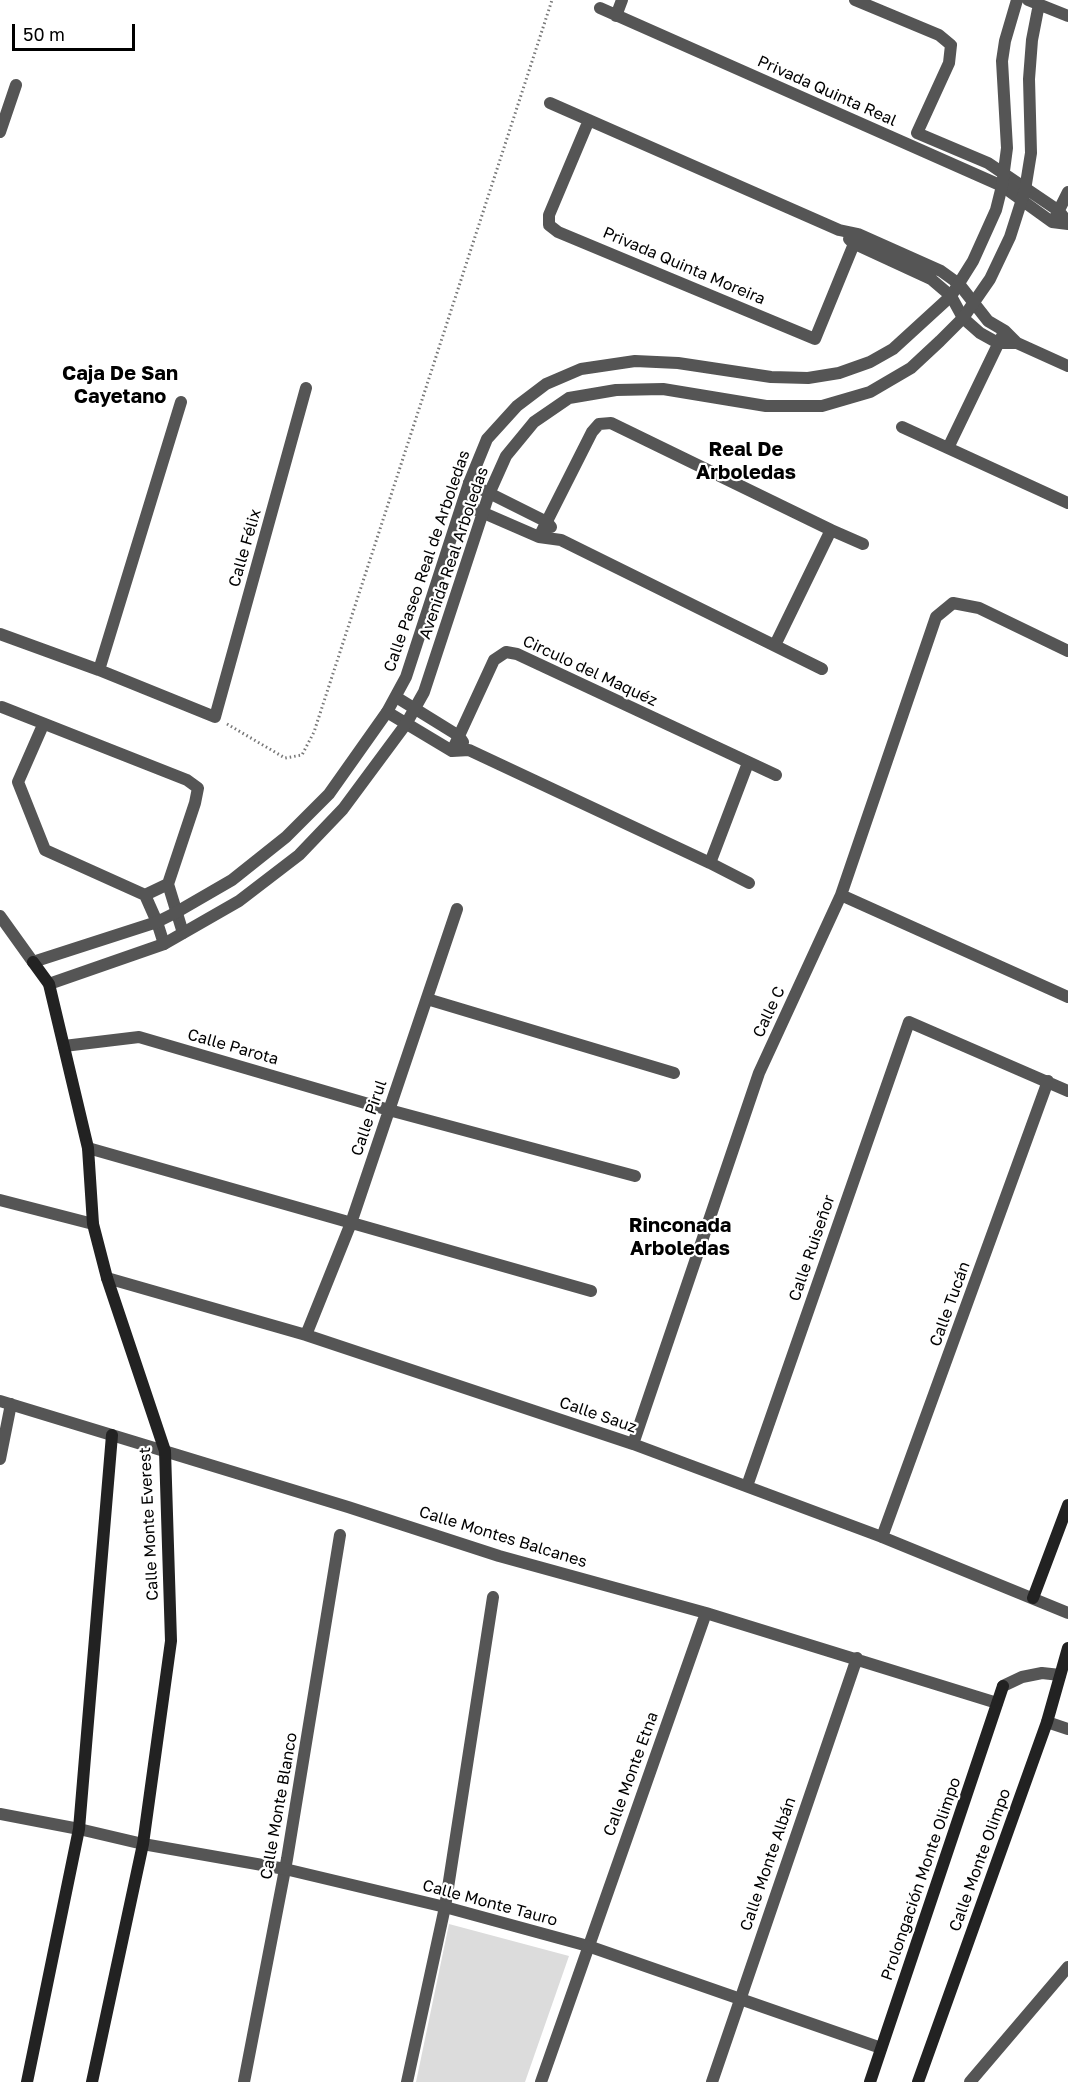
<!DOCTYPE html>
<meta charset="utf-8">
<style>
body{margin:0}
#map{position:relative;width:1068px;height:2082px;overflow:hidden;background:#fff;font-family:"Golos Text",sans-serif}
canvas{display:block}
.scale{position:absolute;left:12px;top:24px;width:123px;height:27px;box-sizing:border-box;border:3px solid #000;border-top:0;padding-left:8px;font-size:18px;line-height:21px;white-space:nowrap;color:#000;-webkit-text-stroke:4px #fff;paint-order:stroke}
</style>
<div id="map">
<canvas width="1068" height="2082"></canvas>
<div class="scale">50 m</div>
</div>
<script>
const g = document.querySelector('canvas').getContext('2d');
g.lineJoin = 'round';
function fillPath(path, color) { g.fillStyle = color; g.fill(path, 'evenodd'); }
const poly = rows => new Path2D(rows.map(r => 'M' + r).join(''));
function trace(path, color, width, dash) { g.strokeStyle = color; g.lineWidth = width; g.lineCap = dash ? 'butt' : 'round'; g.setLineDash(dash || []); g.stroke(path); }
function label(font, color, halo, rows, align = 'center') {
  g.font = font + ' "Golos Text",sans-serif'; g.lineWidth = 4.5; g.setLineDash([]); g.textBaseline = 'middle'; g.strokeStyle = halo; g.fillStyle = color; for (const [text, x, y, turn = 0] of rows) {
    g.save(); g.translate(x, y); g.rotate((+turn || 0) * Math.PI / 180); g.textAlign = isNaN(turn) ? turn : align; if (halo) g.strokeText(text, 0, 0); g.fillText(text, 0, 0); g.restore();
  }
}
const green = poly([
 [449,1924,569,1956,525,2082,416,2082]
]);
const path = poly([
 [227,724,285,758,302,755,314,732,552,0]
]);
const minor = poly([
 [855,0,939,35,951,45,949,63,917,133,988,163,1059,211,1068,223],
 [600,8,1002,186,1052,222,1068,224],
 [616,16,622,0],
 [550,103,839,230,858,234,941,271,959,284,988,321,1005,331,1017,343,1068,366],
 [589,120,549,215,549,225,558,232,815,339,858,234],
 [0,132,16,85],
 [1056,216,1068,192],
 [849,239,853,243,931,279,951,296,963,318,980,333,998,343,1017,343],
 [902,427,1068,503],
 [948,448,1002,336],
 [469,483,547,522,551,527],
 [463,504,539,537,561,540,822,669],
 [539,537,592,432,599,424,611,423,831,530,863,544],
 [0,634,99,670,215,717,306,388],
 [775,645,831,530],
 [99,670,181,402],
 [396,697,459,736,463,742],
 [2,707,187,780,198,788,195,803,168,884,183,933],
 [387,712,452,751,469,750,710,863,749,883],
 [43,725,18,782,45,850,145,895,168,884],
 [452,751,494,660,506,652,517,654,776,775],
 [710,863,748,763],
 [145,895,157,922,164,944],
 [841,895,1068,997],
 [0,916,33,962],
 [427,999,674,1073],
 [64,1046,139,1037,389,1110,635,1176],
 [88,1148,591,1291],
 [0,1200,93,1224],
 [107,1278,306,1335,633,1444,882,1537,1068,1613],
 [306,1335,351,1223,457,909],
 [0,1401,348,1507,499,1556,706,1613,997,1703],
 [633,1444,759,1073,841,895,936,617,953,603,979,608,1068,651],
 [0,1459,11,1404],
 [747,1486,909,1022,1068,1091],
 [882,1537,1048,1081],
 [1003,1686,1022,1677,1042,1673,1060,1675],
 [1047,1722,1068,1729],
 [244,2082,287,1859,340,1535],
 [407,2082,445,1907,493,1597],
 [541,2082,706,1613],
 [712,2082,857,1658],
 [970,2082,1068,1967]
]);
const tertiary = poly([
 [1028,0,1068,16],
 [33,962,157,922,175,913,232,880,286,837,329,794,387,712,406,677,469,483,487,439,517,406,546,384,581,369,635,361,678,363,771,377,808,378,839,373,870,362,893,349,951,296,973,261,996,210,1002,186,1007,148,1002,61,1005,41,1017,0],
 [49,984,164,944,239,901,299,855,343,809,406,724,424,692,489,494,506,456,534,422,569,398,616,390,663,389,766,406,822,406,870,392,911,368,940,341,963,318,990,279,1010,237,1025,190,1031,153,1029,79,1032,40,1039,4],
 [0,1814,79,1829,143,1844,285,1869,445,1907,588,1946,881,2048]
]);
const secondary = poly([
 [33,962,49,984,88,1148,93,1224,107,1278,165,1451,171,1641,143,1844,92,2082],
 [1033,1598,1068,1505],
 [27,2082,79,1829,112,1435],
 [870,2082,1003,1686],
 [918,2082,1047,1722,1068,1648]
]);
const streetNames = [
 ["Privada Quinta Real",827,91,24],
 ["Privada Quinta Moreira",684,266,23],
 ["Calle Félix",245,548,-74],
 ["Avenida Real Arboledas",454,553,-71],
 ["Calle Paseo Real de Arboledas",427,561,-71],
 ["Circulo del Maquéz",590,671,25],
 ["Calle C",769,1012,-65],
 ["Calle Parota",233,1047,16],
 ["Calle Pirul",369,1118,-71],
 ["Calle Ruiseñor",812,1248,-71],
 ["Calle Tucán",950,1304,-70],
 ["Calle Sauz",598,1415,19],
 ["Calle Monte Everest",149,1524,-93],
 ["Calle Montes Balcanes",503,1537,17],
 ["Calle Monte Etna",631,1774,-70],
 ["Calle Monte Blanco",279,1806,-80],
 ["Calle Monte Olimpo",980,1860,-70],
 ["Calle Monte Albán",768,1864,-71],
 ["Prolongación Monte Olimpo",921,1879,-71],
 ["Calle Monte Tauro",490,1903,15]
];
const quarterNames = [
 ["Caja De San",120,374],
 ["Cayetano",120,397],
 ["Real De",746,450],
 ["Arboledas",746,473],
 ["Rinconada",680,1226],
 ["Arboledas",680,1249]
];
fillPath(green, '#dcdcdc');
trace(path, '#777', 3, [1.5, 3]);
trace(minor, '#555', 12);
trace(tertiary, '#555', 12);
trace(secondary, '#222', 12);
label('16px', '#000', '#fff', streetNames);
label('bold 20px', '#000', '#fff', quarterNames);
</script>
